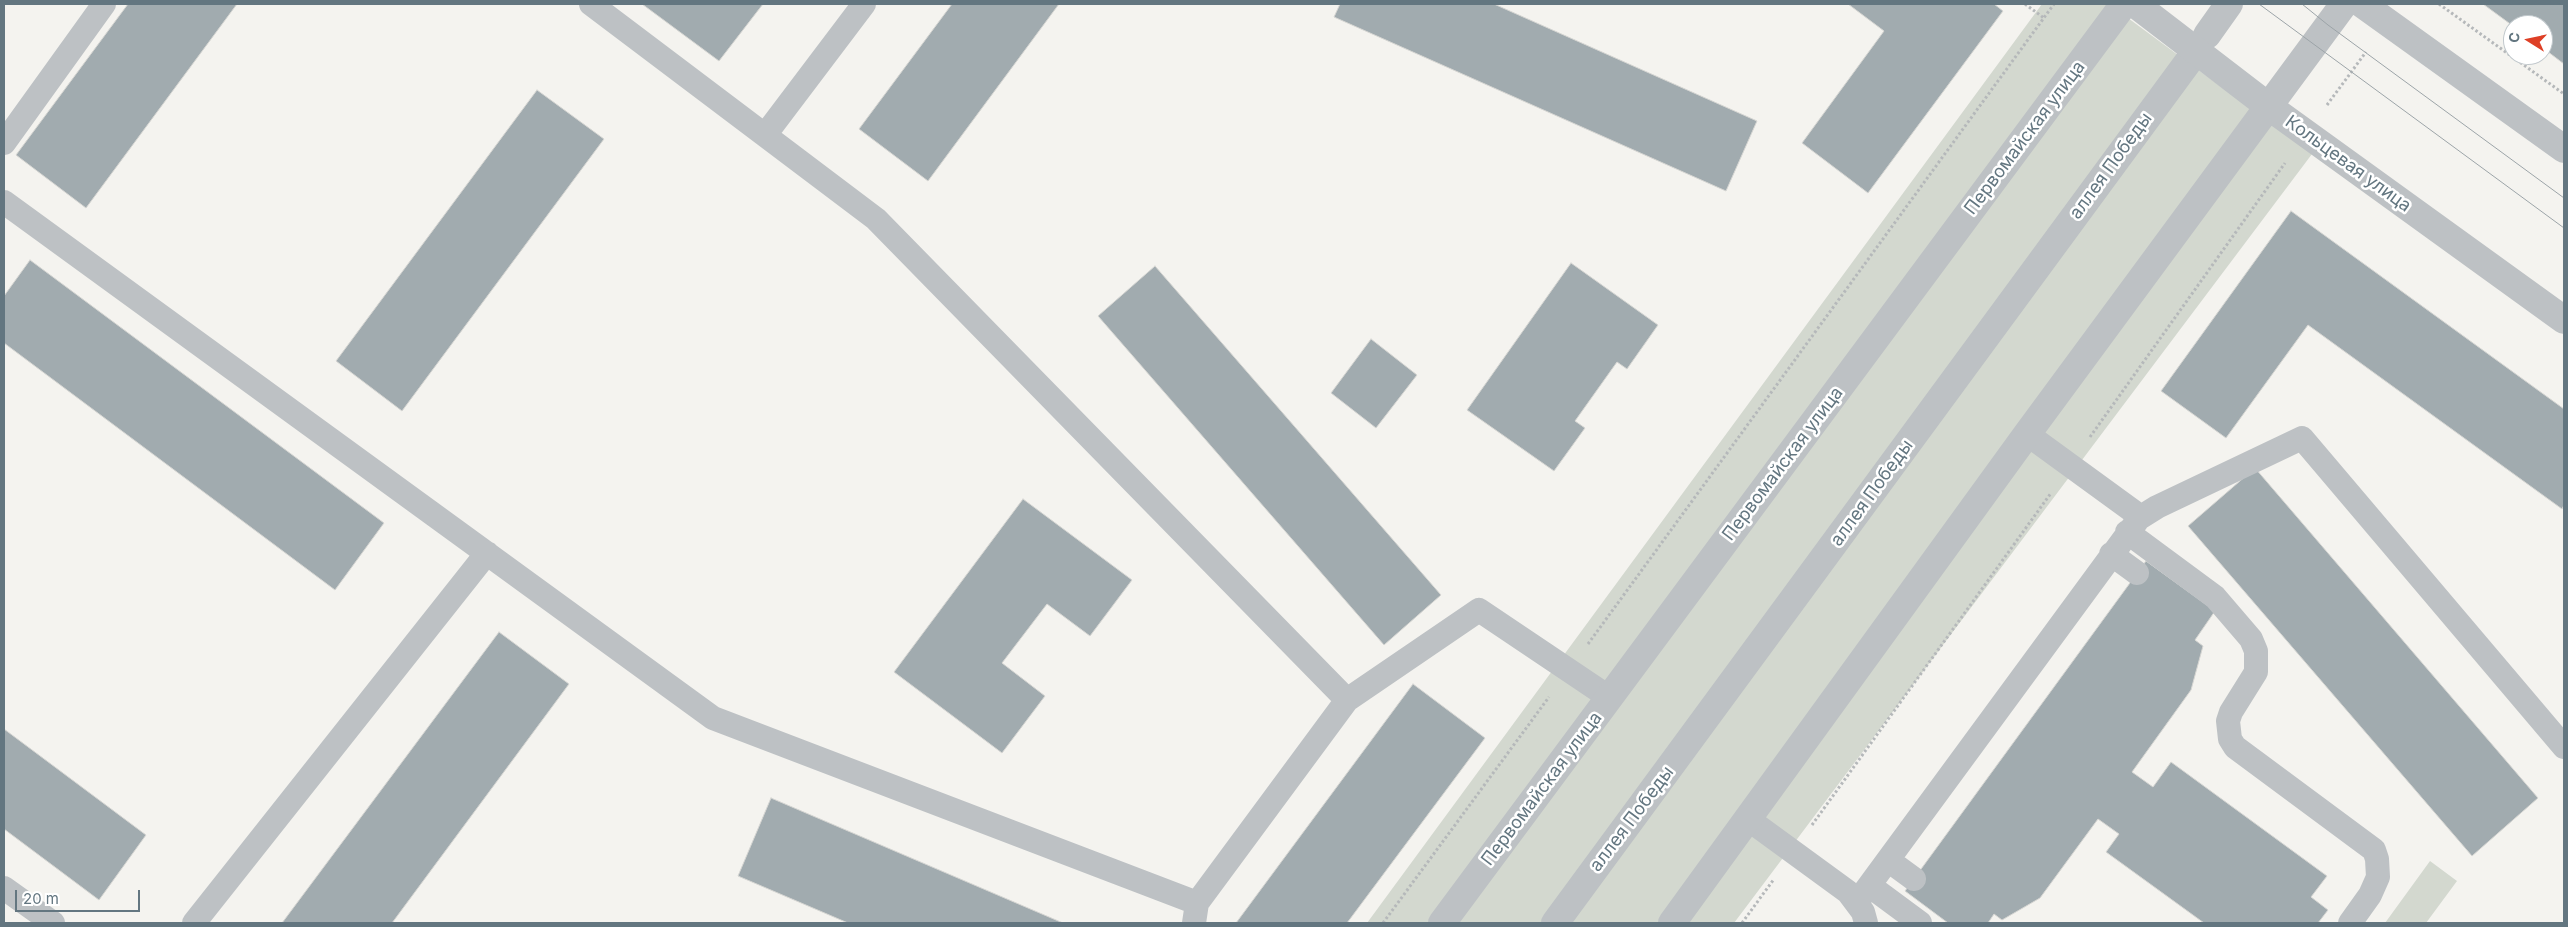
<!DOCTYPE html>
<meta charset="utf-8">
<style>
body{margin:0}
#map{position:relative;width:2568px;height:927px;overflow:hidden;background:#f4f3ef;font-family:Inter,sans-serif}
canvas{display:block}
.frame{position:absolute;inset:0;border:5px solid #637680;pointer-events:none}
.north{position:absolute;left:2503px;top:15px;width:50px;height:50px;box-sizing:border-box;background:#fff;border:1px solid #c1c8cc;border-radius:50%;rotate:280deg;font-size:14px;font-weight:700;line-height:20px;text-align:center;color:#637680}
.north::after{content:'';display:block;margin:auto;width:18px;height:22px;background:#de4026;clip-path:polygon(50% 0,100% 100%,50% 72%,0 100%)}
.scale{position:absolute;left:15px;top:890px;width:125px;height:22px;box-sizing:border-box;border:2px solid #637680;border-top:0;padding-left:6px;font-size:15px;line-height:18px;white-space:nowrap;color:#637680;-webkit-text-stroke:4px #fff;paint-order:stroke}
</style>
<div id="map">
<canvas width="2568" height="927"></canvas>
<div class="frame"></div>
<div class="north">С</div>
<div class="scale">20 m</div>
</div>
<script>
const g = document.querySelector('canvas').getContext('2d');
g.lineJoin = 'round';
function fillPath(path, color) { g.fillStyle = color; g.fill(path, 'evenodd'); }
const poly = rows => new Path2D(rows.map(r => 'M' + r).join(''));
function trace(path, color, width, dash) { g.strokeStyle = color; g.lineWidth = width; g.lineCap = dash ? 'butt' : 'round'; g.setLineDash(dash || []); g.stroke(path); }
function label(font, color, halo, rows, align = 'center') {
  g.font = font + ' Inter,sans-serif'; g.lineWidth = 5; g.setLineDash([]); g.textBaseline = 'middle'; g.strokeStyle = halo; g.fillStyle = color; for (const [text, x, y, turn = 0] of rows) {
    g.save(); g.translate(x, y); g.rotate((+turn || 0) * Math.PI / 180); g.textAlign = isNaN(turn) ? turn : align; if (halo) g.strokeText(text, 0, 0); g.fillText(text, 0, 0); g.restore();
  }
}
const green = poly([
 [2042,4,2109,4,2312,154,1734,923,1367,923],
 [2430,861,2457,881,2426,923,2385,923]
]);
const building = poly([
 [128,4,237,4,86,208,16,155,128,4],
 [642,4,763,4,719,61,642,4],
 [952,4,1059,4,928,181,859,129,952,4],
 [1340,4,1494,4,1757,121,1726,191,1334,17,1340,4],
 [1848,4,1994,4,2003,11,1868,193,1802,143,1884,31,1848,4],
 [2483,4,2564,4,2564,64,2543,48,2543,25,2513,26,2483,4],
 [537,90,604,139,402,411,336,361,537,90],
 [2291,211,2564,409,2564,505,2562,509,2308,325,2226,438,2161,391,2291,211],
 [30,260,384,523,335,590,4,343,4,296,30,260],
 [1571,263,1658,325,1627,369,1617,362,1575,421,1585,428,1554,471,1467,410,1571,263],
 [1155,266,1441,595,1384,645,1098,316,1155,266],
 [1371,339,1417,375,1376,428,1331,393,1371,339],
 [2255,468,2538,798,2472,856,2188,526,2255,468],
 [1023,499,1132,580,1090,636,1047,604,1002,663,1045,696,1002,753,894,672,1023,499],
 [2146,561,2215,611,2195,640,2203,646,2191,690,2132,772,2153,787,2171,762,2327,876,2311,897,2328,910,2318,923,2204,923,2106,852,2119,834,2098,819,2040,898,2002,920,1994,914,1988,923,1948,923,1905,891,2146,561],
 [499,632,569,684,392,923,282,923,499,632],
 [1413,684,1485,738,1347,923,1236,923,1413,684],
 [4,729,146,835,99,900,4,829,4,729],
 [771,798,1063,923,848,923,738,876,771,798]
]);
const path = poly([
 [2025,4,2044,18],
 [2439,4,2564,94],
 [2327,105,2366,52],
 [2090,437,2285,163],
 [1588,644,2054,4],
 [1812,825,2051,493],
 [1383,923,1549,697],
 [1742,923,1774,879]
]);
const service = poly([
 [591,4,876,219,1347,700],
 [765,135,864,4],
 [4,143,104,4],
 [4,202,713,718,1197,903],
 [2027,434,2141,517,2157,507,2302,438,2564,747],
 [2127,532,2215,597,2251,639,2256,651,2256,672,2231,712,2228,721,2230,739,2235,747,2374,850,2377,859,2378,877,2370,895,2350,923],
 [2111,554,2137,573],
 [1748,819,1848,892,1863,912,1866,923],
 [1888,860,1914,879],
 [1870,886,1920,923],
 [4,888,53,923],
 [1857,902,2137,521],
 [194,923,487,553],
 [1194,923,1197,903,1347,700,1479,610,1610,698]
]);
const pedestrian = poly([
 [2207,35,2229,4],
 [1555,923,2188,62]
]);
const tertiary = poly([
 [2135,4,2268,106,2564,320],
 [2362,4,2564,149],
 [1442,923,2124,4],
 [1672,923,2027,434,2344,4]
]);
const tram = poly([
 [2259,4,2564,228],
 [2302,4,2328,25,2564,198]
]);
const streetNames = [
 ["Первомайская улица",2025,138,-53],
 ["Кольцевая улица",2348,164,36],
 ["аллея Победы",2111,166,-54],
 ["Первомайская улица",1783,464,-53],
 ["аллея Победы",1872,493,-54],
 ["Первомайская улица",1542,789,-53],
 ["аллея Победы",1632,819,-53]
];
fillPath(green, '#d3d8cf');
fillPath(building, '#a1abaf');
trace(building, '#d5d5d2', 1);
trace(path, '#b5b8ba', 3, [2.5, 2.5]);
trace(service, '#bdc1c4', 24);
trace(pedestrian, '#bdc1c4', 28);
trace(tertiary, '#bdc1c4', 28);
trace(tram, '#9ca4a8', 1);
label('18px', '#637680', '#fff', streetNames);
</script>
